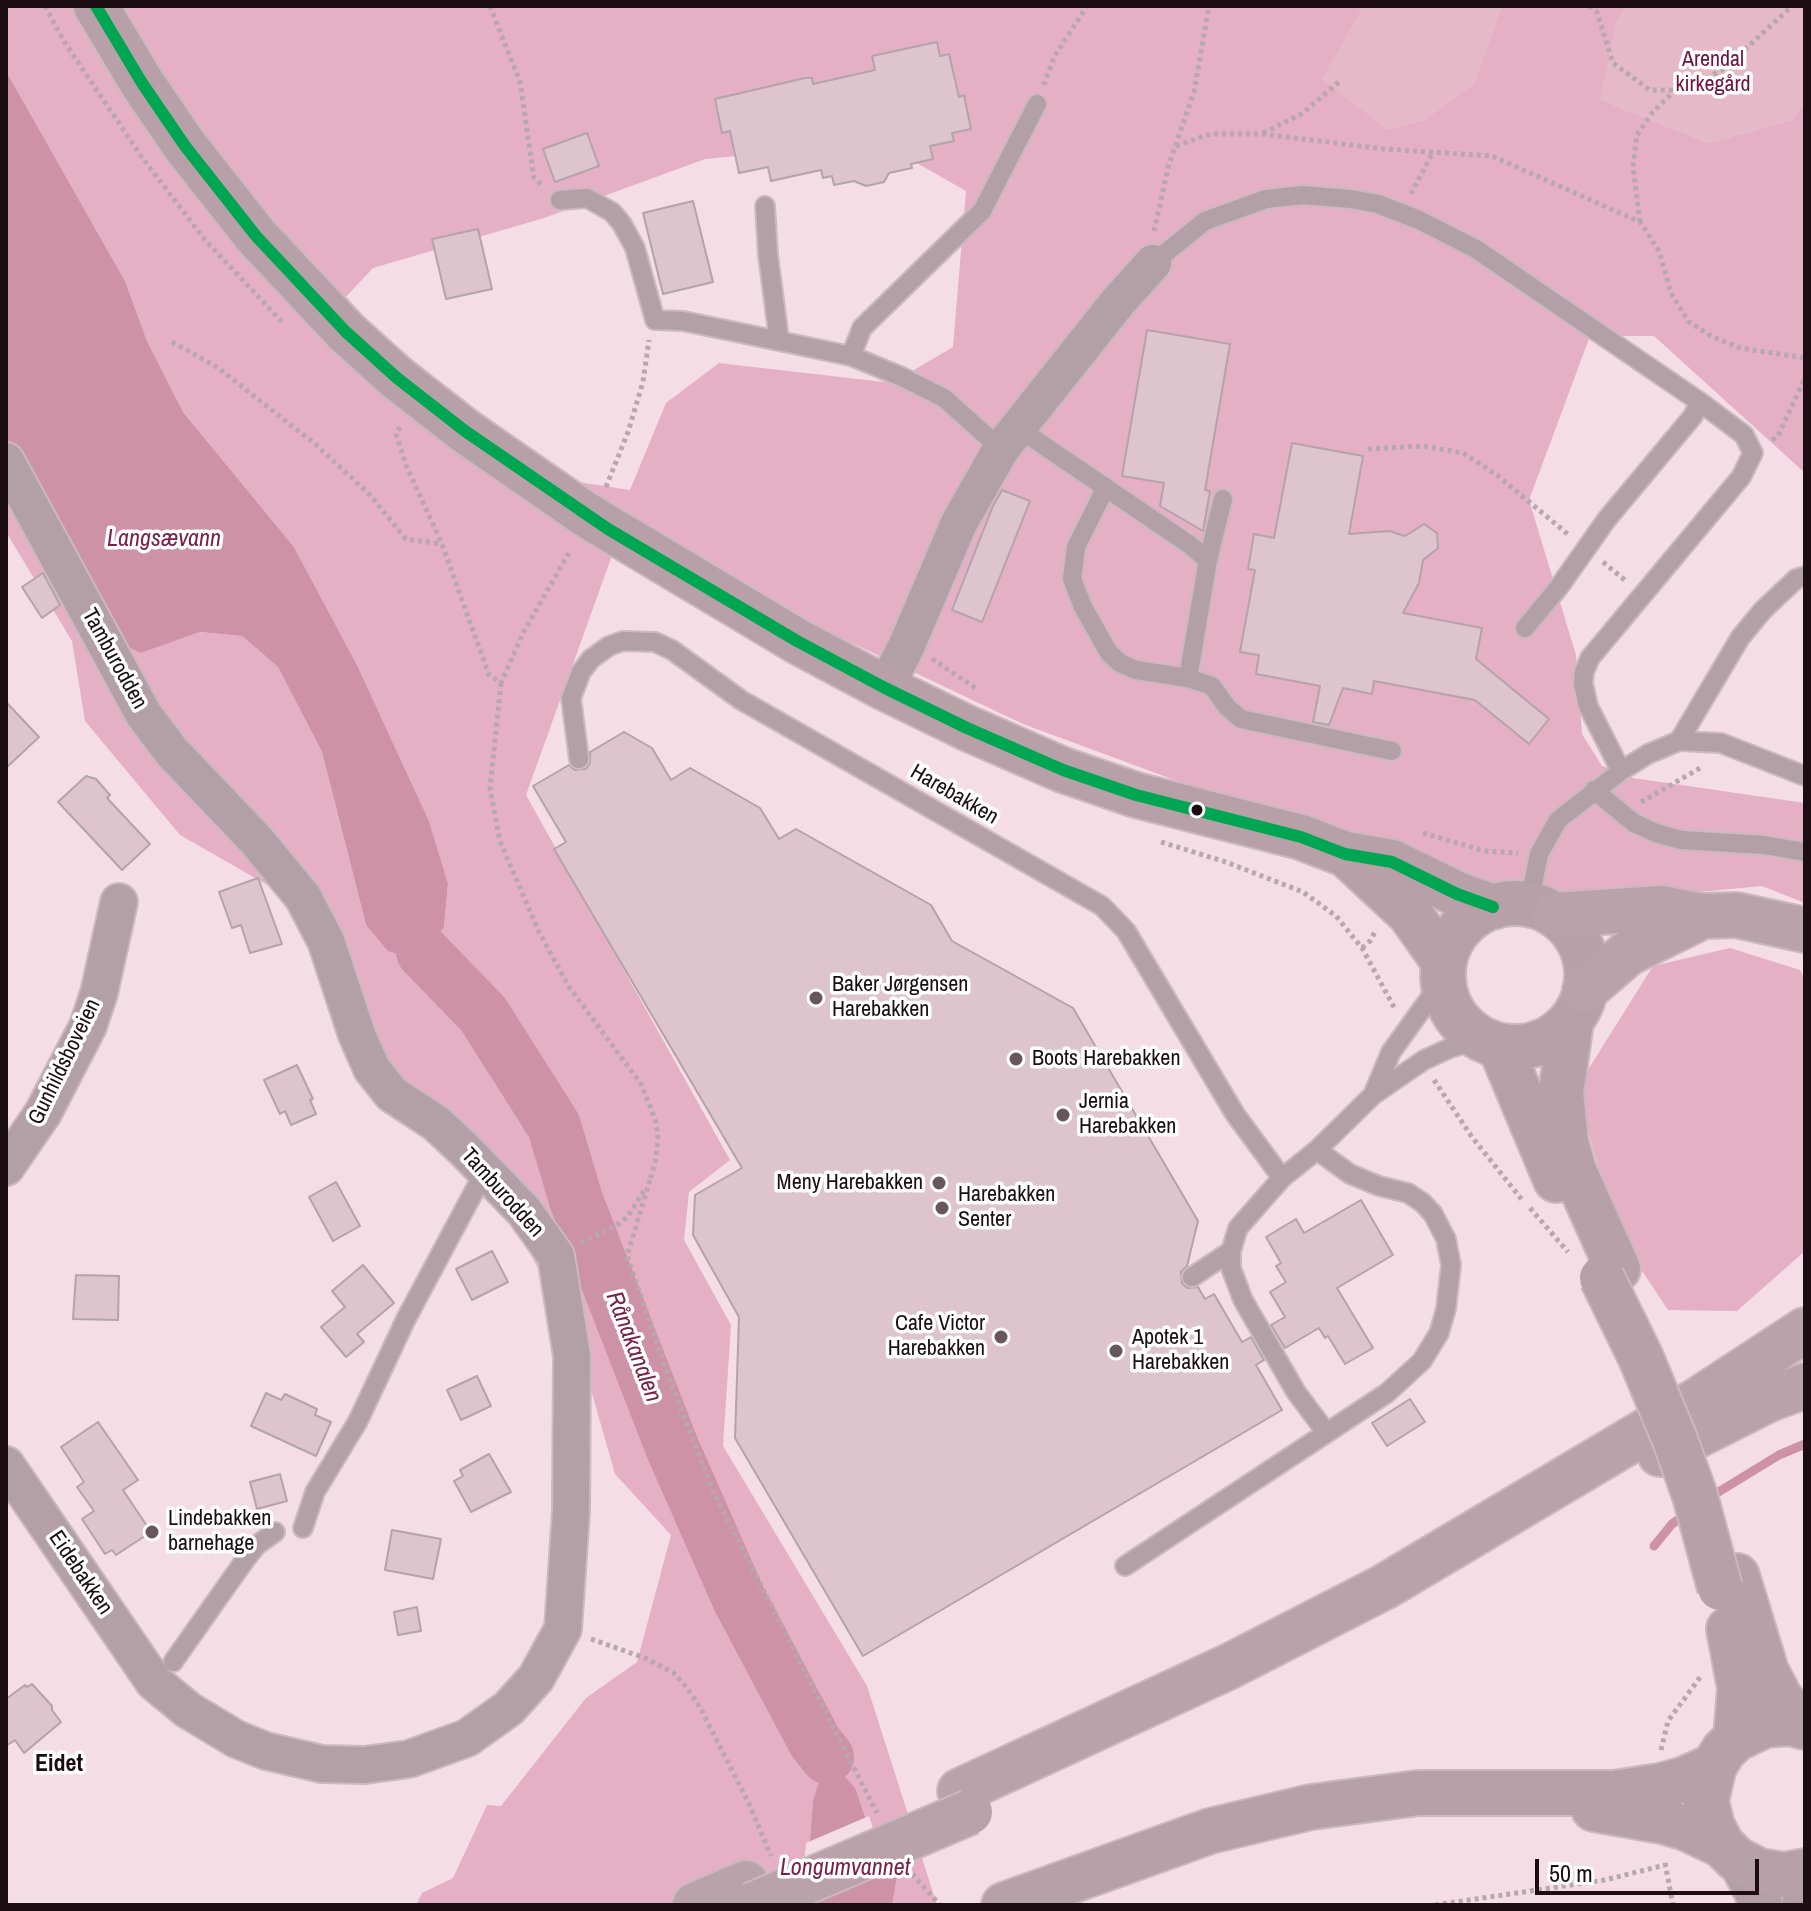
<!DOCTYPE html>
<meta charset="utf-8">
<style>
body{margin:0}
#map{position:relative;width:1811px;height:1911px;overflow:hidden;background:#f4dde4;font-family:"Archivo Narrow",sans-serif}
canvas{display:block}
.frame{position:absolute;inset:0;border:8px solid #1b0d12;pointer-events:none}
.scale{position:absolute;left:1535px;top:1859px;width:224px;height:36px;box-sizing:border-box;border:4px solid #1b0d12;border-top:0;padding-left:10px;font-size:24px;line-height:28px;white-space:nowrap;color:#1b0d12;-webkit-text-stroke:6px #fff;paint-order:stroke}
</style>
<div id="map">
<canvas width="1811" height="1911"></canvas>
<div class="frame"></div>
<div class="scale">50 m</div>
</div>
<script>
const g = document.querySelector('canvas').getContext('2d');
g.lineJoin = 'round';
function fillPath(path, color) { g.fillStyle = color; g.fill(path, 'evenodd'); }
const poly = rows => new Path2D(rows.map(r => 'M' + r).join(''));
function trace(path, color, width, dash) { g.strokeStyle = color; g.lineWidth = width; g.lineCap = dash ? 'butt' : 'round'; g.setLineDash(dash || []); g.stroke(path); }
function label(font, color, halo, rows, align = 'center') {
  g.font = font + ' "Archivo Narrow",sans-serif'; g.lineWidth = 7; g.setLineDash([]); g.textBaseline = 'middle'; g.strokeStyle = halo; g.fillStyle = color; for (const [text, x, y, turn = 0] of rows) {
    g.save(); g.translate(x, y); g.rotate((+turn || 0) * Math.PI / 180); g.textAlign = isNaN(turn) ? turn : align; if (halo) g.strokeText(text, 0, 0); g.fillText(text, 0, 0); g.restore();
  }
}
const green = poly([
 [1364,6,1502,6,1474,83,1424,120,1387,129,1321,79],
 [1627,6,1805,6,1805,102,1792,120,1708,143,1599,100,1616,23]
]);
const forest = poly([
 [6,6,1364,6,1322,79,1387,129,1424,120,1474,83,1502,6,1627,6,1616,23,1600,100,1708,143,1792,120,1805,102,1805,473,1654,336,1590,336,1529,500,1576,655,1582,734,1602,766,1633,778,1805,803,1805,903,1762,886,1615,900,1467,888,1023,724,620,533,526,795,730,1160,689,1192,684,1240,731,1325,723,1446,867,1686,937,1905,892,1905,897,1878,882,1867,827,1758,813,1800,805,1905,416,1905,422,1893,453,1878,487,1805,501,1806,586,1698,637,1662,671,1535,615,1474,581,1355,502,1196,370,1075,313,911,180,835,85,721,72,641,6,532,6,437,72,577,141,653,200,632,242,636,278,667,322,752,366,925,423,952,444,927,448,885,429,821,357,665,294,547,183,412,147,341,125,281,6,71],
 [880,142,966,191,953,347,892,383,719,363,666,403,630,490,552,478,325,319,373,268,544,218,705,159],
 [1730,948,1800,970,1805,979,1805,1251,1737,1311,1668,1310,1617,1233,1576,1089,1653,966]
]);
const water = poly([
 [6,71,125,281,147,341,183,412,294,547,357,665,429,821,448,884,444,927,419,960,388,951,366,925,322,752,278,667,242,636,200,632,141,653,112,640,72,577,6,437],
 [827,1757,855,1788,882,1867,897,1878,892,1905,805,1905,813,1800]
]);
const pier = poly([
 [869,1816,885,1865,801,1902,806,1843]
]);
const stream = poly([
 [1707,1499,1779,1455,1805,1444],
 [1654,1546,1672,1524,1689,1512]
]);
const river = poly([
 [423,952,483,1014,554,1126,576,1200,672,1447,739,1599,815,1742,827,1757]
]);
const building = poly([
 [937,42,940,56,949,54,959,97,964,95,971,129,952,133,954,141,930,146,933,159,911,164,912,168,889,173,884,182,866,186,854,181,834,185,832,176,823,178,821,170,771,181,768,167,739,173,730,131,722,133,715,99,805,78,812,78,813,84,875,70,872,56,937,42],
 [587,133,599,166,555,182,543,149,587,133],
 [693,201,713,282,663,294,643,213,693,201],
 [478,229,492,289,446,299,432,239,478,229],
 [1147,330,1230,344,1205,490,1210,491,1203,531,1160,506,1164,483,1122,476,1147,330],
 [1292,443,1363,456,1349,534,1389,531,1405,536,1424,524,1437,533,1438,548,1423,560,1419,583,1403,613,1482,628,1476,659,1549,719,1529,744,1475,700,1374,681,1372,694,1343,688,1329,725,1313,722,1320,686,1256,674,1259,655,1240,652,1255,570,1248,569,1254,534,1274,538,1292,443],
 [1002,490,1030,501,982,622,952,610,993,506,1002,490],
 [43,573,60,605,42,618,22,587,43,573],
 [6,702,39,737,6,768,6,702],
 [624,732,652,748,671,780,690,768,760,808,779,839,796,829,931,905,952,941,1073,1008,1198,1221,1187,1266,1181,1272,1182,1283,1187,1288,1198,1287,1205,1299,1214,1294,1242,1342,1251,1337,1264,1360,1256,1365,1282,1410,863,1656,735,1438,739,1317,693,1235,695,1195,742,1168,554,849,566,842,533,786,569,765,575,770,586,769,590,763,590,752,624,732],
 [86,776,96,779,110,795,107,798,150,844,122,870,58,802,86,776],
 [258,878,282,944,250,953,241,925,232,928,219,892,258,878],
 [297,1065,313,1099,310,1100,316,1114,291,1125,285,1111,280,1114,264,1080,297,1065],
 [336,1182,360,1226,333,1241,309,1197,336,1182],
 [1361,1200,1393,1255,1337,1288,1373,1348,1345,1364,1328,1336,1325,1338,1319,1328,1285,1348,1271,1325,1285,1317,1270,1292,1286,1282,1276,1266,1281,1263,1266,1237,1296,1219,1304,1233,1361,1200],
 [492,1251,508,1282,472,1300,456,1269,492,1251],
 [363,1265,394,1303,357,1334,364,1342,346,1357,321,1327,345,1307,332,1291,363,1265],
 [76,1275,119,1276,118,1320,73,1319,76,1275],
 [477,1376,491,1406,461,1420,447,1390,477,1376],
 [266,1393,281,1400,285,1394,317,1409,315,1415,331,1422,316,1456,251,1426,266,1393],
 [1410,1399,1425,1422,1387,1446,1372,1423,1410,1399],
 [98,1422,138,1480,123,1490,151,1532,116,1555,112,1550,105,1554,82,1519,94,1511,77,1487,84,1482,61,1447,98,1422],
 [489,1454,511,1492,471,1512,454,1481,463,1476,460,1470,489,1454],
 [280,1474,287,1501,257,1509,250,1482,280,1474],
 [392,1530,441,1539,433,1579,385,1570,392,1530],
 [417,1607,421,1631,398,1635,394,1612,417,1607],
 [32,1684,52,1706,52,1710,61,1722,24,1753,15,1740,6,1746,6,1699,25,1685,27,1687,32,1684]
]);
const path = poly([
 [45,6,65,43,141,156,205,240,284,324],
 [490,6,520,82,534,178,543,186],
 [1589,6,1597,12,1613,63,1650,90,1675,90,1699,83,1725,68,1792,6],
 [1044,85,1054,57,1087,6],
 [1263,133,1303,113,1340,81],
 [1176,146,1210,134,1262,134,1384,149,1492,156,1640,222,1659,251,1671,293,1688,321,1711,336,1740,348,1805,358],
 [1411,194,1433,152],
 [1640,222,1633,166,1637,135,1652,113,1674,91],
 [1154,231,1169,164,1194,92,1209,6],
 [172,342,217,367,314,443,370,495,406,539,442,544],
 [400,427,396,434,406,465,442,544,489,675,501,683,523,633,570,551],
 [1772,440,1778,436,1805,378],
 [1368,449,1423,446,1463,453,1497,475,1570,536],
 [606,487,628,432,643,382,649,340],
 [1603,562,1626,581],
 [932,659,977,689],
 [501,683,490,789,500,841,539,932,569,987,641,1084,655,1119,658,1135,656,1159,650,1180],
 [1641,802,1702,767],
 [1423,833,1485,851,1518,853],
 [1161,842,1226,862,1303,892,1336,916,1362,948,1395,1009],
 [1362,948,1370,941,1376,930],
 [1434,1080,1472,1137,1523,1201],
 [650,1180,627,1256,669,1378,713,1491,877,1813],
 [1530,1208,1568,1252],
 [581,1243,617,1225,628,1216,645,1189],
 [591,1639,645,1658,674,1673,687,1688,701,1709,749,1804,771,1856],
 [1661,1750,1668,1721,1701,1676],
 [1665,1863,1673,1905],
 [912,1874,940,1905],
 [1435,1905,1605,1880,1665,1865]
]);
const service = poly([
 [560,200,587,198,612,212,622,224,635,248,655,320,683,321,851,356,902,377,944,398,1001,449],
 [765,206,768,255,779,339],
 [1153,263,1205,221,1266,199,1303,195,1351,199,1378,204,1419,220,1476,249,1700,402,1744,435,1753,453,1741,477,1590,658,1584,672,1583,683,1588,706,1621,771],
 [851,356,862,328,982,211,1037,104],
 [1018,428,1190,545,1208,560],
 [1106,487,1076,547,1072,579,1083,607,1109,653,1120,663,1136,670,1188,678,1212,686,1227,707,1241,719,1392,751],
 [1525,628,1559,587,1607,519,1693,416,1700,402],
 [1188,678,1208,560,1223,499],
 [1679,741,1721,743,1805,776],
 [579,759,571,698,581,672,591,659,609,646,623,641,655,642,672,650,741,700,1102,906,1126,931,1235,1114,1282,1178],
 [1594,790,1634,823,1656,833,1681,840,1764,845,1805,852],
 [1529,904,1539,854,1558,820,1621,771,1648,754,1679,741,1740,638,1763,610,1796,579,1805,576],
 [1373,1095,1391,1052,1443,980],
 [1192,1277,1231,1251],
 [1326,1432,1296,1392,1243,1300,1231,1268,1231,1251,1238,1228,1282,1178,1317,1150,1373,1095,1424,1060,1450,1048,1481,1039],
 [303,1528,315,1492,358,1421,406,1319,485,1171],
 [1125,1566,1387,1393,1422,1361,1439,1333,1446,1309,1451,1265,1446,1239,1433,1214,1423,1203,1408,1193,1379,1186,1350,1174,1317,1150],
 [173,1662,245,1560,257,1545,275,1532]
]);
const minor = poly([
 [6,461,144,715,172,752,256,840,303,897,326,941,357,1035,372,1069,392,1094,436,1123,464,1149,524,1211,556,1256,572,1356,571,1512,563,1629,536,1678,509,1708,467,1738,409,1759,365,1765,322,1764,266,1751,236,1739,188,1710,154,1682,6,1465],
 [885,688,906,647,959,523,1001,449,1117,303,1153,263],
 [6,1167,43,1113,88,1026,99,993,119,902]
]);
const secondary = poly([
 [1742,1863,1758,1894,1760,1905],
 [1804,1905,1805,1902]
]);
const primary = poly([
 [96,6,142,83,185,146,256,236,346,332,397,378,465,431,582,512],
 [598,522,797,641,885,688,967,728,1063,770,1136,795,1301,837,1345,854,1392,862,1457,894,1493,907],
 [1350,858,1410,914,1444,962],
 '1443 975a72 72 0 1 1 144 0a72 72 0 1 1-144 0Z',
 [1571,1021,1561,1093,1566,1143,1574,1171,1618,1269],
 [1500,1046,1556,1180],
 [1737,1576,1766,1671,1780,1698,1803,1726],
 [1729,1629,1740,1688,1736,1739],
 [1805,1727,1790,1723,1765,1725,1736,1739,1724,1750,1714,1766,1706,1801,1712,1826,1722,1845,1736,1859,1759,1871,1784,1875,1805,1871],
 [1594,1809,1662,1821,1686,1828,1722,1845],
 [1004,1905,1210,1831,1311,1807,1418,1793,1615,1793,1660,1786,1685,1779,1714,1766]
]);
const trunk = poly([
 [1555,915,1662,908,1703,916,1736,915,1805,930],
 [1585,990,1628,953,1703,916],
 [1660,1454,1769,1399,1805,1386],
 [960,1791,1230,1666,1384,1587,1695,1402,1805,1330],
 [695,1905,746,1883]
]);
const primaryBridge = poly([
 [582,512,598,522],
 [1602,1278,1641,1358,1675,1440,1695,1496,1720,1588]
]);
const trunkBridge = poly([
 [752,1905,970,1812]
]);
const bus1 = poly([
 [96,6,142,83,185,146,256,236,346,332,397,378,465,431,608,529,797,641,885,688,967,728,1063,770,1136,795,1301,837,1345,854,1392,862,1457,894,1493,907]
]);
const markers = [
 [1197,810,7,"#1b0d12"],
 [816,998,8,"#67565c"],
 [1016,1059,8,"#67565c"],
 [1063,1115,8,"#67565c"],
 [939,1183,8,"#67565c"],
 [942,1208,8,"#67565c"],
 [1001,1337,8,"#67565c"],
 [1116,1351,8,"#67565c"],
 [152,1532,8,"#67565c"]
];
const parkNames = [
 ["Arendal",1713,60],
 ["kirkegård",1713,85]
];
const streetNames = [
 ["Tamburodden",114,659,61],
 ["Harebakken",954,795,30],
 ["Gunhildsboveien",65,1062,-64],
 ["Tamburodden",502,1193,48],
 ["Eidebakken",80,1573,56]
];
const poiNames = [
 ["Baker Jørgensen",832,985],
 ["Harebakken",832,1010],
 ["Boots Harebakken",1032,1059],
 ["Jernia",1079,1102],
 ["Harebakken",1079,1127],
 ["Meny Harebakken",923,1183,"right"],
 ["Harebakken",958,1195],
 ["Senter",958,1220],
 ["Cafe Victor",985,1324,"right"],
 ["Harebakken",985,1349,"right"],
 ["Apotek 1",1132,1338],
 ["Harebakken",1132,1363],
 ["Lindebakken",168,1519],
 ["barnehage",168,1544]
];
const waterNames = [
 ["Langsævann",164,540],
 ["Rånakanalen",633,1347,69],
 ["Longumvannet",845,1869]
];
const neighbourhoodNames = [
 ["Eidet",59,1765]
];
fillPath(green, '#e5b9c8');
fillPath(forest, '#e5b0c3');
fillPath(water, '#ce92a7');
fillPath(pier, '#f4dde4');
trace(stream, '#ce92a7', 9);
trace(river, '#ce92a7', 54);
fillPath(building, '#dec4cd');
trace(building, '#b4a3a9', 2);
trace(service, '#cbb9bf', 22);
trace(minor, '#cbb9bf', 40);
trace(secondary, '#cbb9bf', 48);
trace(primary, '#cbb9bf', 48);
trace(trunk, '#cbb9bf', 48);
trace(path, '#b8a7ad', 5, [4, 4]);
trace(service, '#b3a0a7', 18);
trace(minor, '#b3a0a7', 36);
trace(secondary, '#b49ea6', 44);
trace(primary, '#b8a0a8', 44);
trace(trunk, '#baa2aa', 44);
trace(primaryBridge, '#cbb9bf', 48, []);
trace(trunkBridge, '#cbb9bf', 48, []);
trace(primaryBridge, '#b8a0a8', 44);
trace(trunkBridge, '#baa2aa', 44);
trace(bus1, '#00a651', 12);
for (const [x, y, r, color] of markers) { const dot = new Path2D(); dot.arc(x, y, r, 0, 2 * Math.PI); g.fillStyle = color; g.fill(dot); trace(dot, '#fff', 3); }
label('22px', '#6e133f', '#fff', parkNames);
label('22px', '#1b0d12', '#fff', streetNames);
label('22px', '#1b0d12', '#fff', poiNames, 'left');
label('italic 24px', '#7a2149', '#fff', waterNames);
label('bold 24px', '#1b0d12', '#fff', neighbourhoodNames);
</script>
